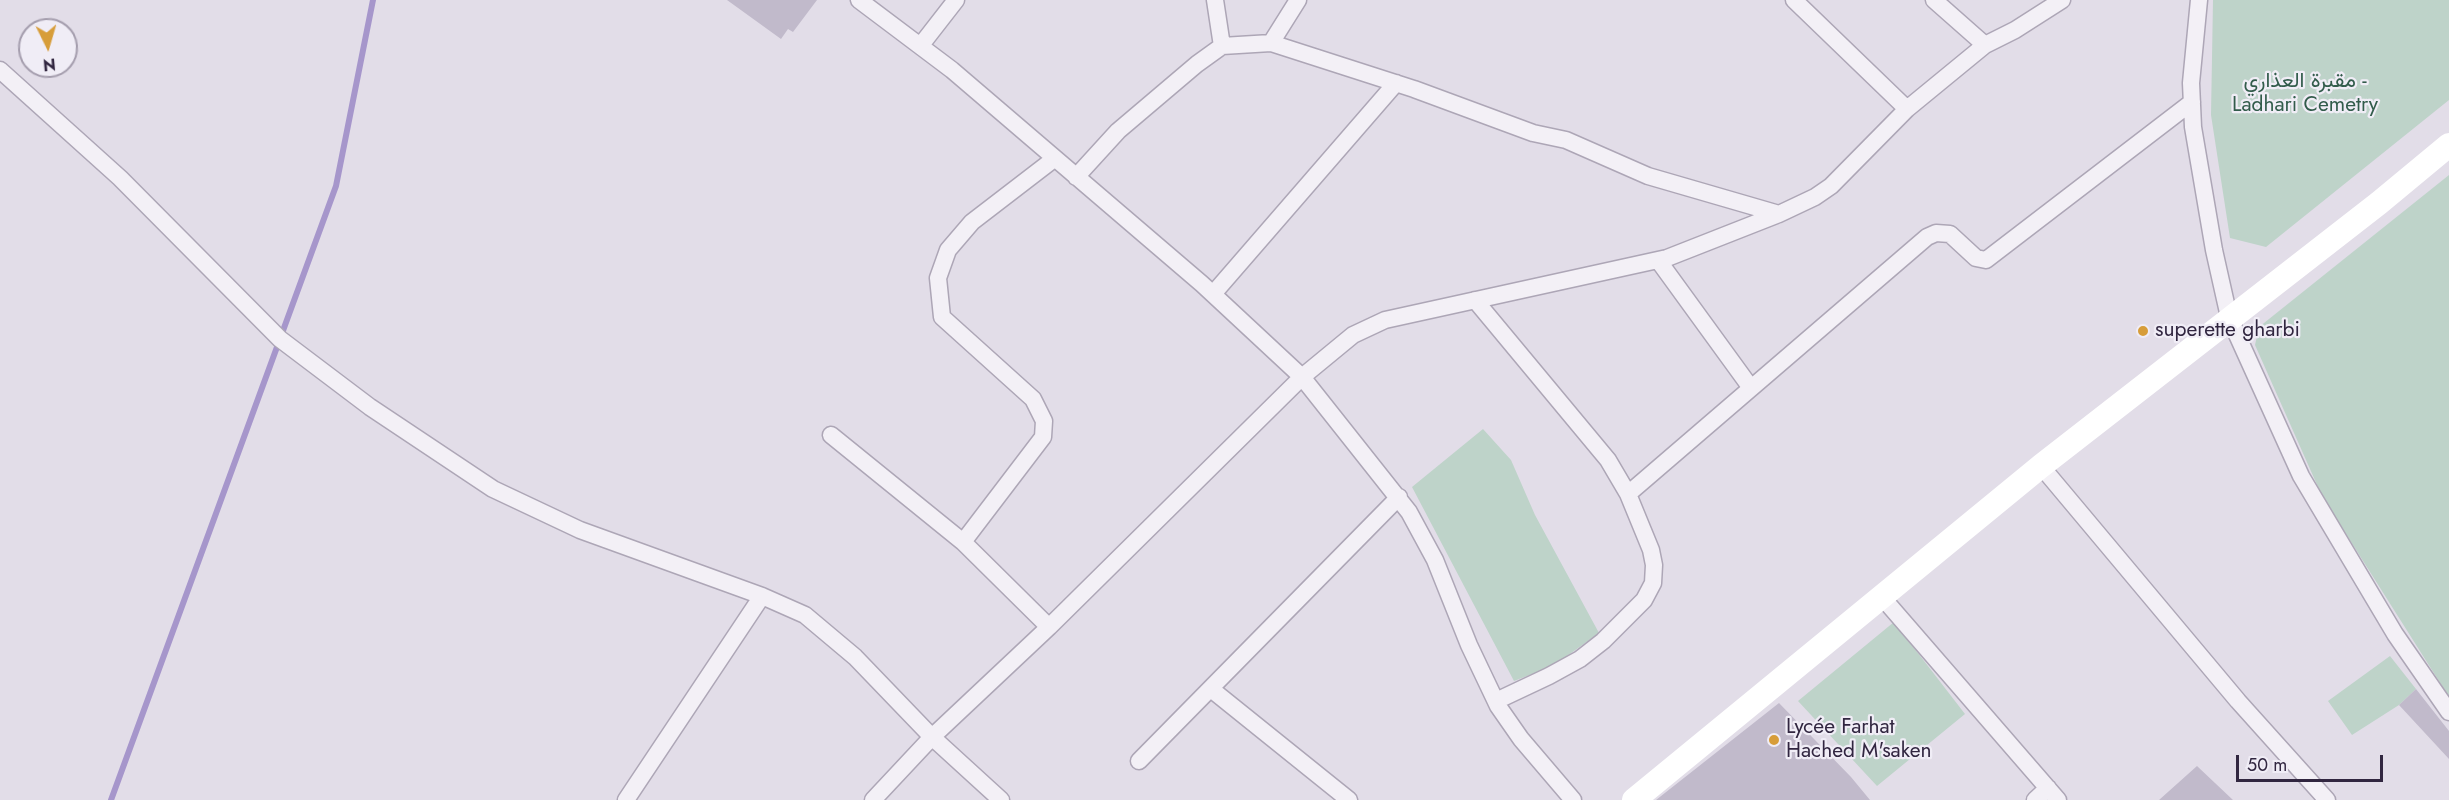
<!DOCTYPE html>
<meta charset="utf-8">
<style>
body{margin:0}
#map{position:relative;width:2449px;height:800px;overflow:hidden;background:#e2dde8;font-family:Jost,sans-serif}
canvas{display:block}
.north{position:absolute;left:18px;top:18px;width:60px;height:60px;box-sizing:border-box;background:#f0edf6;border:2px solid #a49dad;border-radius:50%;rotate:175deg;font-size:16px;font-weight:700;line-height:24px;text-align:center;color:#312640}
.north::after{content:'';display:block;margin:auto;width:21px;height:27px;background:#d79d39;clip-path:polygon(50% 0,100% 100%,50% 72%,0 100%)}
.scale{position:absolute;left:2236px;top:755px;width:147px;height:27px;box-sizing:border-box;border:3px solid #312640;border-top:0;padding-left:8px;font-size:18px;line-height:21px;white-space:nowrap;color:#312640;-webkit-text-stroke:4px #f0edf6;paint-order:stroke}
</style>
<div id="map">
<canvas width="2449" height="800"></canvas>
<div class="north">N</div>
<div class="scale">50 m</div>
</div>
<script>
const g = document.querySelector('canvas').getContext('2d');
g.lineJoin = 'round';
function fillPath(path, color) { g.fillStyle = color; g.fill(path, 'evenodd'); }
const poly = rows => new Path2D(rows.map(r => 'M' + r).join(''));
function trace(path, color, width, dash) { g.strokeStyle = color; g.lineWidth = width; g.lineCap = dash ? 'butt' : 'round'; g.setLineDash(dash || []); g.stroke(path); }
function label(font, color, halo, rows, align = 'center') {
  g.font = font + ' Jost,Vazirmatn,sans-serif'; g.lineWidth = 4.5; g.setLineDash([]); g.textBaseline = 'middle'; g.strokeStyle = halo; g.fillStyle = color; for (const [text, x, y, turn = 0] of rows) {
    g.save(); g.translate(x, y); g.rotate((+turn || 0) * Math.PI / 180); g.textAlign = isNaN(turn) ? turn : align; if (halo) g.strokeText(text, 0, 0); g.fillText(text, 0, 0); g.restore();
  }
}
const green = poly([
 [2213,0,2449,0,2449,100,2266,247,2230,238,2211,115],
 [2449,175,2449,697,2322,496,2255,345,2259,327],
 [1483,429,1511,460,1535,515,1599,633,1553,666,1514,681,1412,487],
 [1894,622,1965,714,1877,786,1798,701],
 [2390,656,2416,689,2399,705,2352,735,2328,701]
]);
const stream = poly([
 [111,800,336,186,373,0]
]);
const building = poly([
 [727,0,817,0,793,32,788,29,781,39],
 [2416,689,2449,731,2449,759,2399,705],
 [1779,703,1851,777,1870,800,1656,800],
 [2197,766,2233,800,2159,800]
]);
const street = poly([
 [859,0,952,70,1202,284,1302,377,1409,512,1435,560,1469,645,1498,706,1521,739,1573,800],
 [1215,0,1222,46],
 [1794,0,1907,109],
 [1934,0,1985,45],
 [2199,0,2191,83,2193,127,2214,250,2229,317,2301,476,2395,634,2449,712],
 [1271,43,1414,89,1533,133,1566,140,1648,176,1779,214],
 [921,45,956,0],
 [0,70,120,178,280,339,370,407,493,489,580,530,762,596,805,615,855,657,932,737,1001,800],
 [1076,177,1118,131,1197,64,1222,46,1271,43,1298,0],
 [1658,260,1751,388],
 [1213,294,1396,83],
 [1475,300,1608,460,1628,494,1651,550,1654,565,1653,583,1644,600,1603,641,1580,659,1549,676,1496,701],
 [831,435,963,542,1049,627],
 [2041,466,2238,701,2327,800],
 [1628,494,1927,237,1936,233,1950,234,1976,258,1986,260,2192,102],
 [963,542,1043,437,1044,421,1033,399,942,317,938,278,948,250,972,222,1054,159],
 [1882,597,2058,800],
 [1211,689,1349,800],
 [1139,761,1399,497],
 [626,800,762,596],
 [873,800,932,737,1049,627,1302,377,1353,335,1385,320,1667,258,1779,214,1815,197,1831,186,1907,109,1985,45,2015,30,2062,0],
 [2035,800,2048,788]
]);
const secondary = poly([
 [1634,800,2041,466,2379,203,2449,145]
]);
const markers = [
 [2143,331,6,"#d79d39"],
 [1774,740,6,"#d79d39"]
];
const parkNames = [
 ["مقبرة العذاري -",2305,82],
 ["Ladhari Cemetry",2305,106]
];
const poiNames = [
 ["superette gharbi",2155,331],
 ["Lycée Farhat",1786,728],
 ["Hached M'saken",1786,752]
];
fillPath(green, '#bed3c9');
trace(stream, '#a696cb', 6);
fillPath(building, '#c1bacb');
trace(street, '#ada6b6', 19);
trace(street, '#f3f0f6', 16);
trace(secondary, '#fff', 24);
for (const [x, y, r, color] of markers) { const dot = new Path2D(); dot.arc(x, y, r, 0, 2 * Math.PI); g.fillStyle = color; g.fill(dot); trace(dot, '#f0edf6', 2); }
label('21px', '#325c4b', '#f0edf6', parkNames);
label('21px', '#312640', '#f0edf6', poiNames, 'left');
</script>
